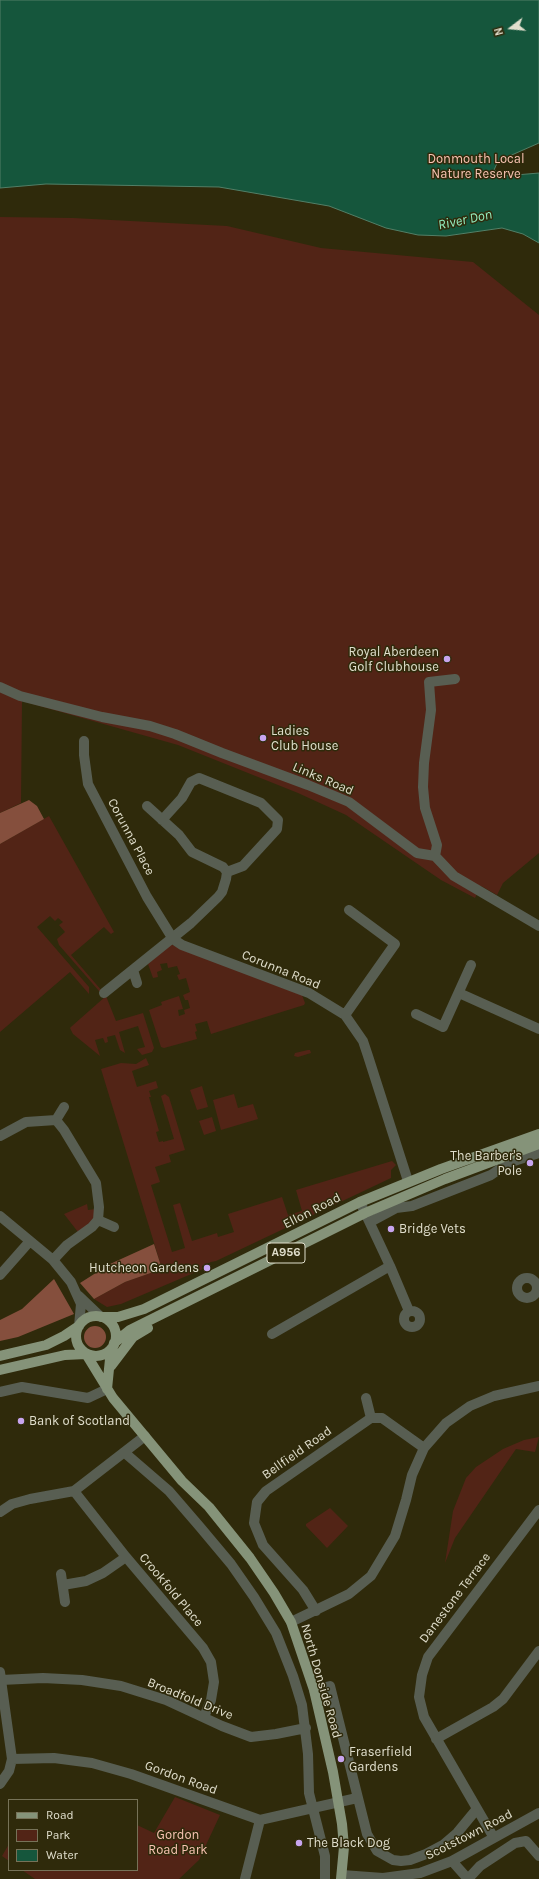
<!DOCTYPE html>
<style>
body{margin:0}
#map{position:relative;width:539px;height:1879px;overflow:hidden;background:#2f2a0b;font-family:Karla,sans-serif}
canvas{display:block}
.legend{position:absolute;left:8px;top:1799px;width:130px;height:72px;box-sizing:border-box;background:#2f2a0b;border:1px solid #767258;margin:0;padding:5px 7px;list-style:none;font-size:12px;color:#e0decc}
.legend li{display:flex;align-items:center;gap:8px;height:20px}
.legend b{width:20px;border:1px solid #767258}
.north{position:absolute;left:491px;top:8px;width:40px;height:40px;-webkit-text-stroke:3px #2f2a0b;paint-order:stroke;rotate:254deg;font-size:11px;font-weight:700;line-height:16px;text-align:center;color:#e0decc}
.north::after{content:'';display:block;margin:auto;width:14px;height:18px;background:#e0decc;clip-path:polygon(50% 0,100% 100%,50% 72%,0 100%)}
</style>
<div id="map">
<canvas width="539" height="1879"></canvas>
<ul class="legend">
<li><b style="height:5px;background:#859379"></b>Road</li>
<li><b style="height:11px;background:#522416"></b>Park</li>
<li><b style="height:11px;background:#15563c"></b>Water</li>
</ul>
<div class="north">N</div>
</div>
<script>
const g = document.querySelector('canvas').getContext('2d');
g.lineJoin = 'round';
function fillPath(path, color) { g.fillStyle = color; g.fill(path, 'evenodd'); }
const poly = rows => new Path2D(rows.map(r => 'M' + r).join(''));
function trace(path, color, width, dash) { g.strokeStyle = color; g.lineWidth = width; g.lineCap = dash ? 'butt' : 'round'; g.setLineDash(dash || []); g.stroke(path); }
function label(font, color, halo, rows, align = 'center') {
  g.font = font + ' Karla,sans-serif'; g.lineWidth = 3; g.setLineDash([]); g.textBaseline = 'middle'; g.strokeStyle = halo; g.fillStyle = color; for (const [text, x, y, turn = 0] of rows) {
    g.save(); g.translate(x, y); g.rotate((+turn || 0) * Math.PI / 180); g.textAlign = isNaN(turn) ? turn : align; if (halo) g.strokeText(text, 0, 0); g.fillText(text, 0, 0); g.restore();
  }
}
const green = poly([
 [0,217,73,218,227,226,321,248,473,262,539,315,539,853,503,883,497,895,481,886,475,898,441,880,346,815,298,793,178,745,22,701,21,803,0,813],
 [49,816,114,932,111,934,104,927,71,955,102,991,99,991,59,945,57,939,65,932,59,925,63,922,58,918,55,921,50,916,37,927,89,987,89,994,70,972,0,1032,0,844],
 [170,944,302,995,305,1003,304,1005,211,1034,207,1021,195,1024,197,1031,195,1032,197,1039,164,1048,161,1047,149,1010,162,1005,161,1002,179,996,183,1009,178,1010,179,1016,185,1014,184,1010,190,1008,188,1000,185,1000,183,995,190,992,186,978,179,980,177,975,180,974,177,966,168,968,167,963,160,964,162,970,157,972,158,977,153,978,148,964],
 [106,996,116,1021,143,1013,154,1048,152,1052,142,1055,137,1049,145,1047,138,1026,119,1032,125,1053,120,1050,115,1035,107,1037,108,1042,105,1043,103,1038,95,1040,100,1056,73,1034,70,1028,72,1026],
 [308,1050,310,1050,311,1053,298,1057,294,1056,295,1053],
 [146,1058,149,1065,132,1071,137,1087,156,1081,158,1088,149,1091,151,1097,149,1097,159,1131,156,1132,159,1142,163,1141,163,1142,174,1139,161,1096,165,1094,169,1097,185,1150,169,1155,171,1162,155,1167,160,1182,151,1185,172,1252,185,1248,173,1205,180,1203,192,1241,217,1233,218,1237,234,1232,228,1214,282,1197,288,1215,302,1211,296,1190,392,1161,396,1165,391,1170,391,1178,216,1261,211,1262,202,1266,203,1269,121,1304,107,1307,94,1299,125,1282,162,1269,101,1069,121,1063,136,1064],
 [202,1086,208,1107,197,1110,190,1090],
 [234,1094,238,1108,253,1104,258,1119,221,1130,213,1100],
 [212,1117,216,1131,204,1135,199,1121],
 [87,1204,88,1210,96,1209,93,1221,78,1232,64,1214],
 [539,1437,535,1452,516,1449,455,1538,445,1563,453,1511,466,1478,476,1467,503,1449,524,1440],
 [330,1508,348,1526,327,1548,306,1526,306,1524],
 [175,1797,220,1815,199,1860,179,1879,35,1879,22,1870,137,1870,137,1825,154,1833],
 [9,1844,9,1861,2,1856]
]);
const forest = poly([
 [29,800,37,806,44,819,0,844,0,813],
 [154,1244,162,1269,125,1282,94,1299,80,1283,110,1264],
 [54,1279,74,1314,18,1337,0,1341,0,1320,22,1309],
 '84 1337a11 11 0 1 1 22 0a11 11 0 1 1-22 0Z'
]);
const water = poly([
 [0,0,539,0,539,143,498,161,494,170,504,176,539,173,539,243,523,234,502,228,446,236,418,235,386,228,329,206,219,187,46,184,0,188,0,0]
]);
const minor = poly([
 [0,687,20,696,102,717,150,726,175,734,222,753,308,785,349,802,417,853,435,856,454,876,539,926],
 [84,741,84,755,88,784,147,897,173,939,182,945,309,993,345,1015,363,1041,368,1056,408,1181],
 [162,820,182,798,191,782,199,778,261,803,278,820,277,829,243,866,227,872],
 [435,856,437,845,425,808,423,787,424,763,431,710,429,682,455,679],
 [133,970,137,983],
 [104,993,191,923,218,897,222,892,226,879,227,872,223,867,192,852,179,835,147,806],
 [459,993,539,1029],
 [416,1014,443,1027,471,965],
 [345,1015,395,944,349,910],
 [56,1120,64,1107],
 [0,1136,26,1122,56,1120,64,1130,96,1183,99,1207,98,1220,92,1227,67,1245,53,1260],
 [360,1202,390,1266,409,1311],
 [0,1216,53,1260,71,1282,81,1304,79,1326],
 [98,1220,114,1227],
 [370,1222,396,1208,412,1206,491,1175,508,1163,539,1153],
 [0,1275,30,1241],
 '517 1288a10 10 0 1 1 20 0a10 10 0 1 1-20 0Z',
 [79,1296,101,1317],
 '404 1319a8 8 0 1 1 16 0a8 8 0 1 1-16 0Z',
 [272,1334,390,1266],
 [0,1392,22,1387,88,1398,107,1389],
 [366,1398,371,1418],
 [125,1453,169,1491,200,1527,231,1564,254,1597,276,1633,293,1676,302,1705,308,1754,309,1793,325,1856,325,1879],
 [74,1491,126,1557,203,1648,211,1662,214,1682,211,1700,204,1717],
 [0,1512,12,1504,30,1499,74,1491,145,1436],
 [61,1574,65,1602],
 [63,1585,86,1581,103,1573,126,1557],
 [316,1611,303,1590,263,1545,254,1523,257,1502,266,1491,371,1418,382,1418,424,1448],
 [291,1622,349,1594,371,1576,395,1536,406,1500,412,1475,424,1448,446,1423,470,1406,494,1396,539,1386],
 [0,1672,1,1680,43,1678,82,1680,121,1686,166,1700,222,1726,251,1737,276,1734,306,1728],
 [314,1690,330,1686,367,1834,377,1851,393,1860,401,1861,410,1860,426,1854,443,1845,457,1833,476,1810],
 [436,1739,493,1707,503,1699,539,1651],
 [12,1759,54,1758,92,1763,131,1774,260,1820,357,1798],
 [0,1784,9,1771,12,1759,1,1680],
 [494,1838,424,1717,419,1697,422,1675,428,1657,539,1510],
 [452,1861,468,1879],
 [342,1875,383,1878,420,1873,452,1861,539,1813],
 [245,1879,260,1820],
 [468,1879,480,1866,515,1843,526,1841,539,1856]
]);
const major = poly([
 '76 1336a20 20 0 1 1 40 0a20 20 0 1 1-40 0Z',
 [101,1317,118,1317,144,1309,360,1202,441,1169,539,1134],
 [86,1354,113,1398,182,1481,209,1507,250,1558,274,1593,291,1622,314,1690,333,1772,342,1824,344,1847,341,1879],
 [0,1356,46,1345,64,1336,79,1326],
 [111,1366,133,1337,148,1328],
 [0,1370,65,1355,86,1354],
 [107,1389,110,1359,114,1343,130,1330,365,1213,445,1179,539,1144]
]);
const markers = [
 [447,659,4,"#c8a5ef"],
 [263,738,4,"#c8a5ef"],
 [530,1163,4,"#c8a5ef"],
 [391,1229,4,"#c8a5ef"],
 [207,1268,4,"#c8a5ef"],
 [21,1421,4,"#c8a5ef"],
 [341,1759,4,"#c8a5ef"],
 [299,1843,4,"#c8a5ef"]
];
const shields = [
 [286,1253,38]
];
const shieldNames = [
 ["A956",286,1253]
];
const parkNames = [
 ["Donmouth Local",476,159],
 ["Nature Reserve",476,174],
 ["Gordon",178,1835],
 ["Road Park",178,1850]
];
const poiNames = [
 ["Royal Aberdeen",439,652,"right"],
 ["Golf Clubhouse",439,667,"right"],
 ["Ladies",271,731],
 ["Club House",271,746],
 ["The Barber's",522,1156,"right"],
 ["Pole",522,1171,"right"],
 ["Bridge Vets",399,1229],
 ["Hutcheon Gardens",199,1268,"right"],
 ["Bank of Scotland",29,1421],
 ["Fraserfield",349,1752],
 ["Gardens",349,1767],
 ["The Black Dog",307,1843]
];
const streetNames = [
 ["Links Road",323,779,23],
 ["Corunna Place",131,837,62],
 ["Corunna Road",281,970,22],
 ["Ellon Road",312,1211,-27],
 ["Bellfield Road",297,1453,-35],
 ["Crookfold Place",171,1590,50],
 ["Danestone Terrace",455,1598,-53],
 ["North Donside Road",321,1681,74],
 ["Broadfold Drive",190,1699,22],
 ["Gordon Road",181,1778,20],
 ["Scotstown Road",469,1835,-27]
];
const waterNames = [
 ["River Don",465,220,-12]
];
fillPath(green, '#522416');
fillPath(forest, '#854f3d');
fillPath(water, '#15563c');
trace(water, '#527f67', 1);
trace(minor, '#585e52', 10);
trace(major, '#859379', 10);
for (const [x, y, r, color] of markers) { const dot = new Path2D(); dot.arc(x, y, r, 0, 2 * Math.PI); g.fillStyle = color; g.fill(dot); trace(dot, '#2f2a0b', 1.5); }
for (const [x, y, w] of shields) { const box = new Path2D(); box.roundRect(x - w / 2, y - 10, w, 20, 3); g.fillStyle = '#2f2a0b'; g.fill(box); trace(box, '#e0decc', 1); }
label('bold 12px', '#e0decc', null, shieldNames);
label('13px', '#f9c4b3', '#2f2a0b', parkNames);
label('13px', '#e0decc', '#2f2a0b', poiNames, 'left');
label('13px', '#e0decc', '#2f2a0b', streetNames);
label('italic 14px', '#93efc1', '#2f2a0b', waterNames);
</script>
